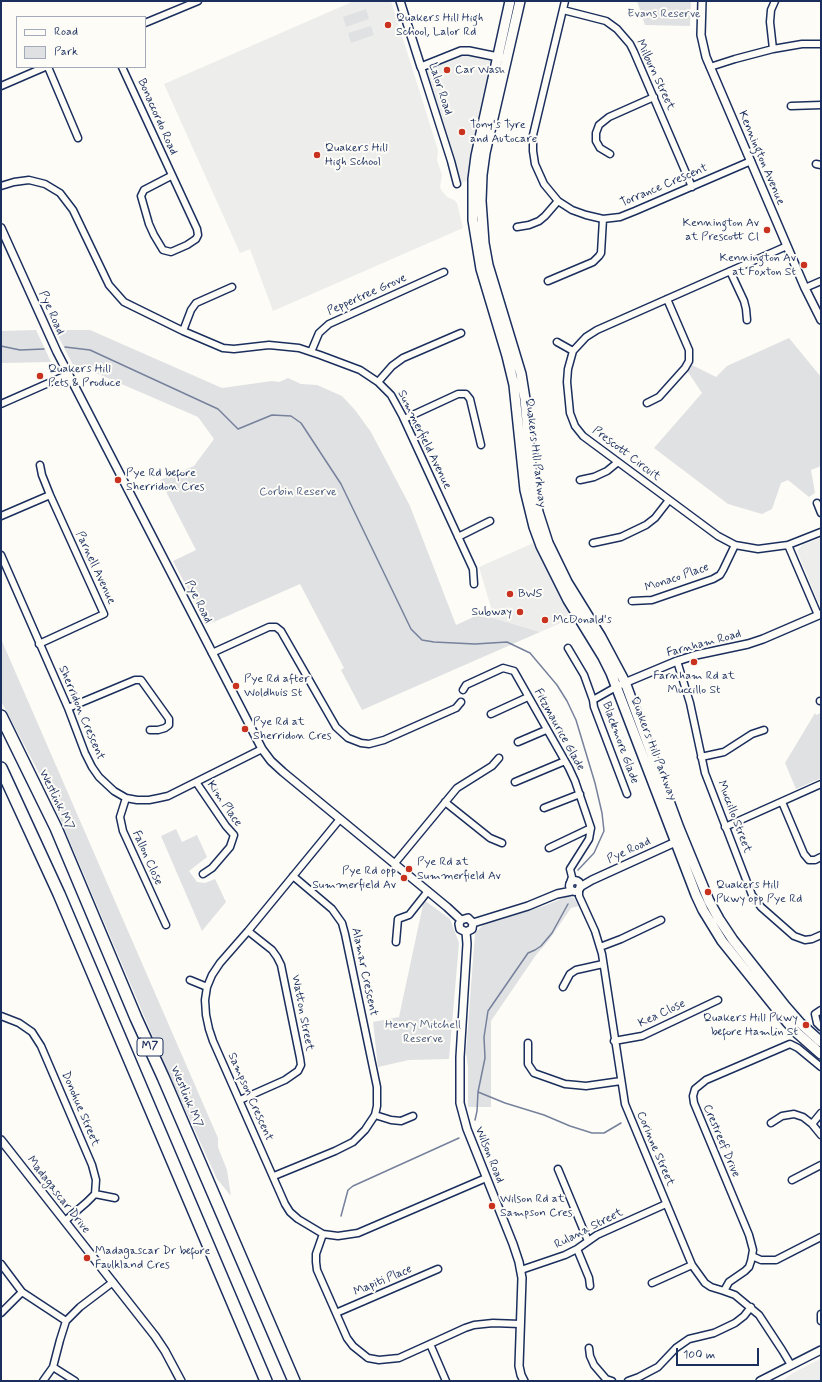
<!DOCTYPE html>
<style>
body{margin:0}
#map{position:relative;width:822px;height:1382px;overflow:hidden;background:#fdfcf7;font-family:Mynerve,sans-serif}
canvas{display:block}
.frame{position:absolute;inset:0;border:2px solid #1b2f5e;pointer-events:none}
.legend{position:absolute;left:16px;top:16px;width:130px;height:52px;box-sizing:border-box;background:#fdfcf7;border:1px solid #a3aaba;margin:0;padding:5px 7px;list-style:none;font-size:12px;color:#1b2f5e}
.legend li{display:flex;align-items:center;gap:8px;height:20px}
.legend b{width:20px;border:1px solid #a3aaba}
.scale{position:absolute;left:676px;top:1348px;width:83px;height:18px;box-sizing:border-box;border:2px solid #1b2f5e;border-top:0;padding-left:5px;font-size:12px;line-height:14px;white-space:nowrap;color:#1b2f5e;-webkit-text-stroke:3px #fdfcf7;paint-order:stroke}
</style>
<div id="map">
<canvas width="822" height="1382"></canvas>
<div class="frame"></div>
<ul class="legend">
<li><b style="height:5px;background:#fdfcf7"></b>Road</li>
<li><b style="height:11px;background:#e0e1e3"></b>Park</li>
</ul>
<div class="scale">100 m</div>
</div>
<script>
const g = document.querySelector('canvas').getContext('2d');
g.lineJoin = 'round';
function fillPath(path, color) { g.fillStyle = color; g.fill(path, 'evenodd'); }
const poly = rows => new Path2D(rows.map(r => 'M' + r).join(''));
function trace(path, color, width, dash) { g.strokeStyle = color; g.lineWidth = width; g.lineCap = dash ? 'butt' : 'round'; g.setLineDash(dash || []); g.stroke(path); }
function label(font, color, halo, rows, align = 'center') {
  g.font = font + ' Mynerve,sans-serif'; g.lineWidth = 4; g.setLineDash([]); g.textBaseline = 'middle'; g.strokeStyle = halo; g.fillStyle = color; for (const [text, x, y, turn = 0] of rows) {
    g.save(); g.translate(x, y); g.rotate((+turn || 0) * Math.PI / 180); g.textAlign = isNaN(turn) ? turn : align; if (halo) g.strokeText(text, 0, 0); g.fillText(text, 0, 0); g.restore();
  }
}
const built = poly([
 [354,1,391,1,438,150,437,160,442,175,440,187,442,191,447,197,454,200,457,203,463,228,273,311,250,249,240,253,164,84],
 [461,51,498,57,473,179,457,184,421,67],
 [821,538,821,603,818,602,797,551,802,545],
 [538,541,577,616,540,632,494,618,479,567],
 [820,1359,821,1359,821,1381,782,1381,791,1374]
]);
const green = poly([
 [637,1,691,1,690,26,645,25],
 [366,9,369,19,346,27,343,17],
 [371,26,374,35,351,43,348,33],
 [36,330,51,362,1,363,1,331],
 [55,330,90,330,222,388,272,381,279,382,288,378,301,384,317,385,342,396,355,410,371,432,410,506,456,625,480,614,540,632,362,710,341,670,344,668,300,584,207,625,173,561,196,550,160,480,194,466,214,439,198,417,82,367,74,367],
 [789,338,821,377,821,466,811,470,815,493,809,497,788,480,781,483,772,509,762,514,728,504,654,448,702,393,688,372,692,365,716,377,727,366],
 [1,639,218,1138,218,1147,227,1170,231,1196,217,1179,165,1065,47,788,1,701],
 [815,713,816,715,821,713,821,778,796,789,785,763],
 [176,829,182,842,197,835,207,857,189,871,197,882,205,883,215,879,226,902,202,931,161,836],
 [568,896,574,898,579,906,571,908,549,940,536,955,491,1021,491,1107,468,1107,468,1067,466,1053,475,933,483,925,544,906],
 [424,900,450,919,459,943,449,1059,409,1060,378,1067,373,1022,399,1017]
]);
const stream = poly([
 [1,346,20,350,44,349],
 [65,347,90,350,218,409,238,429,272,415,291,416,301,423,341,484,411,629,422,640,434,642,475,644,507,642,530,653,557,685,567,701,576,720,595,783,602,813,604,831,594,853,578,870],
 [478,1092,505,1103,544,1115,570,1126,592,1133,604,1133,621,1123],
 [475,1120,477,1111,478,1092,485,1058,484,1037,488,1011,528,953,535,950,541,946,552,933,568,904],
 [341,1216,348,1190,353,1186,459,1138]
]);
const minor = poly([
 [565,1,533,135,533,151,535,164,544,184,558,201,572,210,586,215,603,219,620,217,635,211,751,161],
 [563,10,606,21,617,29,630,44,634,52,692,187],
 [145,23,198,1],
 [773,49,770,22,771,10,775,1],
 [48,67,78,138],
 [122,67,197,229,198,235,196,239,187,245,171,252,163,250,154,235,149,224,141,196,144,190,171,176],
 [421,67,451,161,457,184],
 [710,67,735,59,773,49,802,44,821,44],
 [1,86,45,67],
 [791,106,821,105],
 [610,154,600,148,596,141,596,133,599,125,609,117,654,97],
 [816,164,821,165],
 [1,186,14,182,29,180,45,184,60,193,73,210,109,285,124,302,183,331,223,348,234,349,269,345,299,348,320,355,360,370,378,382,391,395,402,415,473,569,474,584],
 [517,227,529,225,539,221,545,216,558,201],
 [787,246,597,330,586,337,573,351,568,369,567,382,570,413,575,426,583,436,718,536,735,545,758,549,788,545,821,532],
 [730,271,744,301,746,309,747,320],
 [548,281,593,262,599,256,601,253,603,219],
 [805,288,821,281],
 [183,331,191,310,196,303,232,287],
 [557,342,573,351],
 [311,352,319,333,329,324,444,272],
 [378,382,392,366,403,358,461,333],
 [647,403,659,397,685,368,689,361,689,350,667,299],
 [1,404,69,374],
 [404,419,458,394,466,394,470,399,481,445],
 [580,480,594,477,607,471,618,462],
 [817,503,821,513],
 [1,516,50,495],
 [458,537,490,521],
 [593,543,621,537,646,525,655,518,669,500],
 [788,545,818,615],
 [1,555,68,708,85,753,92,767,99,777,114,791,126,798,137,800,149,800,159,798,168,796,262,749],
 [632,601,652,600,713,579,720,575,723,570,735,545],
 [39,644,104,614,50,495,42,475,40,465],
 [568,648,584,675,593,700,594,707,627,794],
 [212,653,269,627,276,627,281,631,336,727,348,738,361,743,369,744,384,740,456,708,461,702],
 [677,661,690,703,705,773,752,895,761,907,794,936,805,940,812,939,821,935],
 [463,690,466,685,503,668,514,671,569,768,575,781,591,828,589,839,570,869,572,877,570,883],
 [593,700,616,687],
 [820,701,821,701],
 [68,708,135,680,141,680,169,719,169,725,165,728,158,730,150,730],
 [491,714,528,697],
 [518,742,546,730],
 [701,757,724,752,752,734,764,730],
 [196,782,226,826,234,835,230,847,212,868,203,874],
 [515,782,565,761],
 [126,798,120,817,123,831,166,925],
 [445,802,490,838,502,843],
 [782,802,804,854,809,860,815,860,821,857],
 [544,808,580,794],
 [340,819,248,931,220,963,212,975,207,987,205,1000,206,1015,209,1029,213,1041,285,1204,290,1212,298,1219,323,1234,338,1236,358,1233,486,1178],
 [725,827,821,784],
 [549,848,591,828],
 [395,863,457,788,492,766,499,758],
 [579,889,579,896,595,931,602,954,625,1104,692,1265,705,1283,711,1287,724,1291,735,1295,759,1315,782,1350,791,1365],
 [396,942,398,919,409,915,428,891],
 [600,947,621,939,661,920],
 [190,980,207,987],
 [563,987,570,974,576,970,603,964],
 [821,1010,815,1014,817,1023,821,1027],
 [1,1016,19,1023,32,1032,41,1046,92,1165,96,1180,95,1194,87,1202,65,1221],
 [614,1041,642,1036,718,1000],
 [528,1043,528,1064,534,1073,565,1084,576,1085,586,1086,621,1081],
 [240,1100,285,1080,298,1071,301,1065,300,1058,281,965,277,957,272,950,248,931],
 [375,1115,391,1120,401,1121,413,1116],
 [771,1123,782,1116,794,1114,803,1117,812,1124,821,1135],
 [812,1124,821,1113],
 [558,1169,588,1241],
 [274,1176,335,1151,353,1142,365,1130,375,1115,377,1106,377,1087,345,934,342,923,332,909,293,876],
 [792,1180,821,1165],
 [95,1194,115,1198],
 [323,1234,316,1254,316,1262,317,1270,347,1338,353,1346,368,1358,379,1360,399,1358,430,1344,465,1328,474,1325,493,1323,520,1324],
 [577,1249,589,1278,590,1286],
 [752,1256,761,1260,776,1260,821,1237],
 [1,1264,22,1292,66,1321],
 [521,1270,565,1255,577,1249,597,1235,666,1204],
 [652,1283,692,1265],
 [724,1291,729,1282,745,1271,749,1267,751,1261,753,1250,749,1235,694,1103,693,1096,695,1089,706,1080,790,1044,798,1048,821,1067],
 [1,1313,22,1292],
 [336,1313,438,1269],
 [821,1314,821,1321],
 [430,1344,446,1381],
 [589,1348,590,1356,594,1365,606,1379,612,1381],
 [53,1367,75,1381],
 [43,1381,53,1367,60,1340,66,1321,80,1307,113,1282],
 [628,1381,639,1377,658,1367,676,1348,689,1339,714,1333,735,1323,744,1316,751,1307]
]);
const tertiary = poly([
 [400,1,421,67,461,51,469,51,503,58],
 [702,1,701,35,706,57,805,288,821,320],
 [1,228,57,352,262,749,271,761,283,772,447,907,461,920],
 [622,684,677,661,696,655,748,644,763,639,821,614],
 '569.5 886a5.5 5.5 0 1 1 11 0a5.5 5.5 0 1 1-11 0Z',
 [580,887,592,880,680,840],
 [461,920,468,918,473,923,472,929,466,932],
 [461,920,459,924,460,929,466,932],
 [473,923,528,906,557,894,572,891],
 [466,932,467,944,460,1057,460,1103,467,1129,513,1244,519,1262,522,1278,519,1366,521,1375,524,1381],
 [1,1140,155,1336,165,1351,181,1381],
 [760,1381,821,1350]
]);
const primary = poly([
 [510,1,476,156,473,179,473,220,481,269,507,356,514,385,525,490,534,527,541,546,568,600,603,657,611,673,696,895,703,910,722,941,787,1022,796,1032,821,1054],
 [520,1,485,153,482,175,481,201,484,243,488,265,521,374,525,399,532,477,538,512,548,543,567,582,601,637,625,682,679,828,709,901,719,919,733,940,786,1007,800,1023,821,1042]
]);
const motorway = poly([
 [1,716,56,828,136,1018,163,1077,294,1381],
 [1,768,59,894,266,1381]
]);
const markers = [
 [388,25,4,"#c8321e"],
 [447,70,4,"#c8321e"],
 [462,132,4,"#c8321e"],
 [317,155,4,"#c8321e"],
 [767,230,4,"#c8321e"],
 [804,265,4,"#c8321e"],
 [40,376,4,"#c8321e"],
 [118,480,4,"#c8321e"],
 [510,594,4,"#c8321e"],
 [520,612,4,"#c8321e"],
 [545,620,4,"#c8321e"],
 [694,662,4,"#c8321e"],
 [236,686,4,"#c8321e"],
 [245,729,4,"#c8321e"],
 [409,869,4,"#c8321e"],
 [404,878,4,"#c8321e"],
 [708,892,4,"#c8321e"],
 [806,1025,4,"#c8321e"],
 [492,1206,4,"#c8321e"],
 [87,1258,4,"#c8321e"]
];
const shields = [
 [150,1047,26]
];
const shieldNames = [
 ["M7",150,1047]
];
const parkNames = [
 ["Evans Reserve",664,14],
 ["Corbin Reserve",298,492],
 ["Henry Mitchell",423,1025],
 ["Reserve",423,1039]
];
const poiNames = [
 ["Quakers Hill High",396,18],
 ["School, Lalor Rd",396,32],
 ["Car Wash",455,70],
 ["Tony's Tyre",470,125],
 ["and Autocare",470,139],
 ["Quakers Hill",325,148],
 ["High School",325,162],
 ["Kennington Av",759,223,"right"],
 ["at Prescott Cl",759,237,"right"],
 ["Kennington Av",796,258,"right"],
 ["at Foxton St",796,272,"right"],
 ["Quakers Hill",48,369],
 ["Pets & Produce",48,383],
 ["Pye Rd before",126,473],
 ["Sherridon Cres",126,487],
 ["BWS",518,594],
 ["Subway",512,612,"right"],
 ["McDonald's",553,620],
 ["Farnham Rd at",694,676,"center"],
 ["Muccillo St",694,690,"center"],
 ["Pye Rd after",244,679],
 ["Woldhuis St",244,693],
 ["Pye Rd at",253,722],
 ["Sherridon Cres",253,736],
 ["Pye Rd at",417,862],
 ["Summerfield Av",417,876],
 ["Pye Rd opp",396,871,"right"],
 ["Summerfield Av",396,885,"right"],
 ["Quakers Hill",716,885],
 ["Pkwy opp Pye Rd",716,899],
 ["Quakers Hill Pkwy",798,1018,"right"],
 ["before Hamlin St",798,1032,"right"],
 ["Wilson Rd at",500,1199],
 ["Sampson Cres",500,1213],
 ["Madagascar Dr before",95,1251],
 ["Faulkland Cres",95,1265]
];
const streetNames = [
 ["Milburn Street",655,75,65],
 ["Lalor Road",440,89,72],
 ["Bonaccordo Road",157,117,66],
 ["Kennington Avenue",761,158,67],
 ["Torrance Crescent",664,186,-23],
 ["Peppertree Grove",367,295,-24],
 ["Pye Road",51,313,66],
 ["Summerfield Avenue",424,440,64],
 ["Quakers Hill Parkway",535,453,83],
 ["Prescott Circuit",626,454,37],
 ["Parnell Avenue",95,568,65],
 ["Monaco Place",677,578,-19],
 ["Pye Road",198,602,63],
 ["Farnham Road",704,644,-15],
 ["Sherridon Crescent",81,713,67],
 ["Fitzmaurice Glade",559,730,61],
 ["Blackmore Glade",620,743,70],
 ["Quakers Hill Parkway",653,749,69],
 ["Westlink M7",56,800,64],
 ["Kim Place",224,804,55],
 ["Muccillo Street",734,817,69],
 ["Pye Road",629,851,-25],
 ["Fallon Close",147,858,66],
 ["Alamar Crescent",364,972,78],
 ["Watton Street",302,1013,79],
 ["Kea Close",662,1014,-25],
 ["Westlink M7",186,1097,67],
 ["Sampson Crescent",250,1097,66],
 ["Donohue Street",80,1109,67],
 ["Crestreef Drive",721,1141,67],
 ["Corinne Street",655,1149,67],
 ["Wilson Road",489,1155,68],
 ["Madagascar Drive",58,1195,52],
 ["Rulana Street",589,1229,-27],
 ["Mapiti Place",383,1281,-23]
];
fillPath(built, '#edeeec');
fillPath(green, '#e0e1e3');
trace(stream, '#76819c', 1.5);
trace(minor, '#1b2f5e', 9);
trace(tertiary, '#1b2f5e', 10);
trace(primary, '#1b2f5e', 12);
trace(motorway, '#1b2f5e', 14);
trace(minor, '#fdfcf7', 6);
trace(tertiary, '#fdfcf7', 7);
trace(primary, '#fdfcf7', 9);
trace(motorway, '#fdfcf7', 11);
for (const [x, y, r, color] of markers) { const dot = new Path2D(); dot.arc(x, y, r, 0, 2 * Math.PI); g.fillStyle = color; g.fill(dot); trace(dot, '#fdfcf7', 1.5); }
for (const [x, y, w] of shields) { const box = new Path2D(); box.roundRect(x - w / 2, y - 9, w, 18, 3); g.fillStyle = '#fdfcf7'; g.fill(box); trace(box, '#1b2f5e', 1); }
label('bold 11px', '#1b2f5e', null, shieldNames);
label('12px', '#4c5c7f', '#fdfcf7', parkNames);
label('12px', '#1b2f5e', '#fdfcf7', poiNames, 'left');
label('12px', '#1b2f5e', '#fdfcf7', streetNames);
</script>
